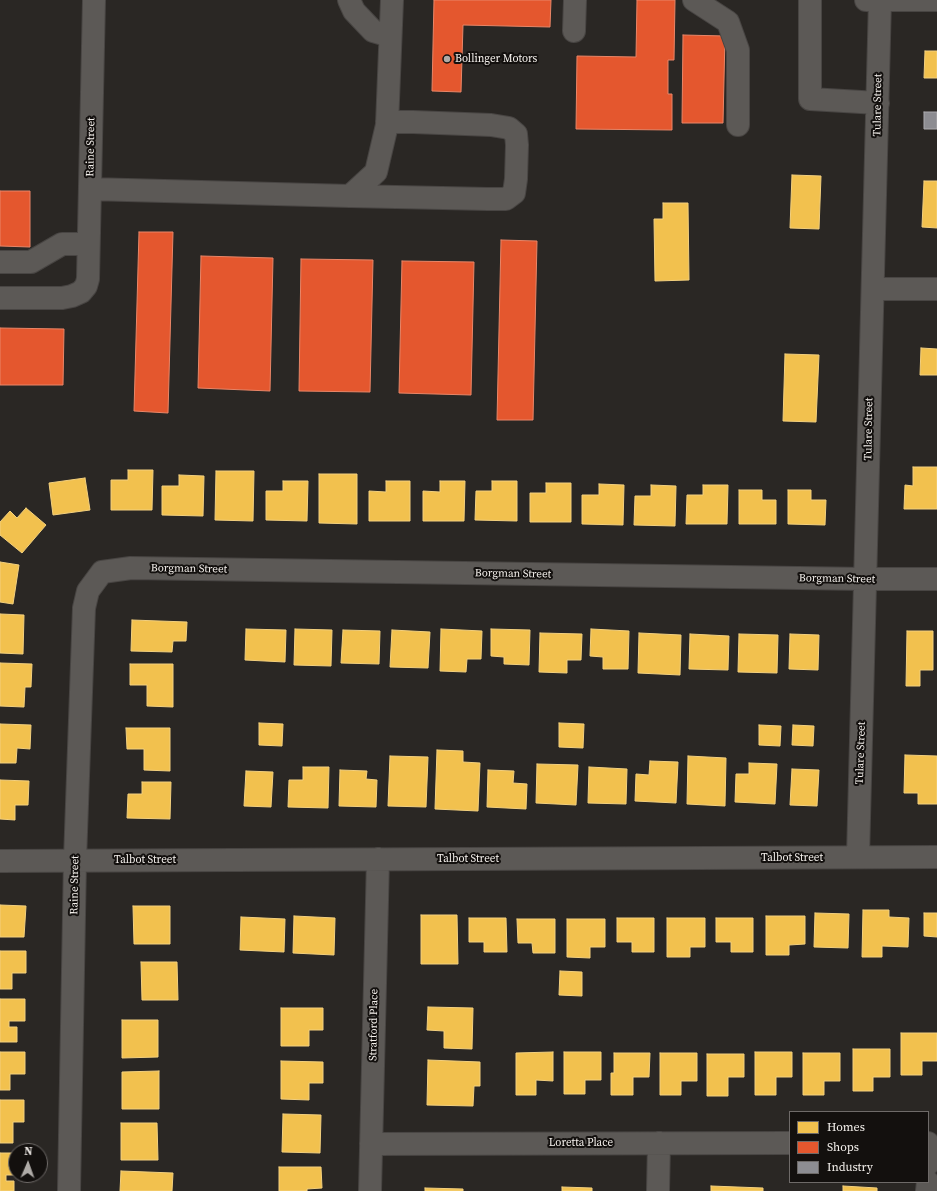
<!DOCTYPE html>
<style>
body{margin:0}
#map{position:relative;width:937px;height:1191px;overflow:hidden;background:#2a2724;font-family:"Source Serif 4",serif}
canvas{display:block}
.legend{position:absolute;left:789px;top:1111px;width:140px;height:72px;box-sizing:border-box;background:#13100e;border:1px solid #6e6a68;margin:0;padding:5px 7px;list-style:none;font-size:12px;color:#f6f2ee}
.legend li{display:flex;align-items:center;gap:8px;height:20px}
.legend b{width:20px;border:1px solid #6e6a68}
.north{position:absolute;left:8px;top:1143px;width:40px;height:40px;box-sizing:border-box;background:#13100e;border:1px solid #6e6a68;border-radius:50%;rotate:2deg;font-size:11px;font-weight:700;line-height:16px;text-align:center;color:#f6f2ee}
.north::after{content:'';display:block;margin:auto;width:14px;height:18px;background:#afaba7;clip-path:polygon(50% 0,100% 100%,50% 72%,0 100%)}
</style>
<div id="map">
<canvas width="937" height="1191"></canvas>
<ul class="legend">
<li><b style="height:11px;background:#f2c14e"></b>Homes</li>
<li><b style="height:11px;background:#e4572e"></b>Shops</li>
<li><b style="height:11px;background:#8d8d92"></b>Industry</li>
</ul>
<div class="north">N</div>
</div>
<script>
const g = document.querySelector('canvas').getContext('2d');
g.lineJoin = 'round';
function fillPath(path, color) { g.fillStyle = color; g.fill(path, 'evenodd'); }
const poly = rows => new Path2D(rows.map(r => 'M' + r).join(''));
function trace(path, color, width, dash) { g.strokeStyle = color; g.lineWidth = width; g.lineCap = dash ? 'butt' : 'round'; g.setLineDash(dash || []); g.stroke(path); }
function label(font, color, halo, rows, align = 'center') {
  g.font = font + ' "Source Serif 4",serif'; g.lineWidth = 4; g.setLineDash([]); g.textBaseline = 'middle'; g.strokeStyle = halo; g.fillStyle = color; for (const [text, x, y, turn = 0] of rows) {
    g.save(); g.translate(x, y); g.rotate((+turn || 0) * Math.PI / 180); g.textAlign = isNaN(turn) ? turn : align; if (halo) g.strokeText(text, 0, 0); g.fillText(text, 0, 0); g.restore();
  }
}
const homes = poly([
 [925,51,937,51,937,78,924,78,925,51],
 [792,175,821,176,819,229,790,228,792,175],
 [924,181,937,181,937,228,922,227,924,181],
 [663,203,688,203,689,280,655,281,654,219,663,219,663,203],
 [921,348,937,349,937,375,920,375,921,348],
 [785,354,819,355,816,422,783,421,785,354],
 [913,467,937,467,937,509,904,509,905,485,913,486,913,467],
 [128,470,153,470,152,510,111,510,111,480,128,480,128,470],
 [216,471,254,471,253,521,215,520,216,471],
 [319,474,357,474,357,524,319,523,319,474],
 [179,475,204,476,203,516,162,515,162,486,179,486,179,475],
 [85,478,90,510,53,515,49,483,85,478],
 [283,481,308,481,307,521,266,520,266,491,283,491,283,481],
 [386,481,410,481,410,521,369,521,369,491,386,492,386,481],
 [440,481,465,481,464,521,423,521,423,491,440,492,440,481],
 [492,481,517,481,517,521,475,520,476,491,492,491,492,481],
 [546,483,571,483,571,522,530,522,530,493,546,493,546,483],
 [599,484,624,485,623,525,582,524,582,495,599,495,599,484],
 [651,485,676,486,675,526,634,525,635,496,651,496,651,485],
 [703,485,728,485,727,524,686,524,687,495,703,495,703,485],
 [739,490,762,490,762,500,776,500,776,524,739,524,739,490],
 [788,490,811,490,811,500,826,500,825,525,788,524,788,490],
 [26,508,46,525,22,553,0,535,0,522,10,511,17,518,26,508],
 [0,562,19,565,13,604,0,602,0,562],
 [0,614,24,615,23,654,0,653,0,614],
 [132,620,187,622,186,641,173,641,172,652,131,651,132,620],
 [246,629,286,630,285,662,245,660,246,629],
 [295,629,332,630,331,666,294,665,295,629],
 [441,629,482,631,481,659,467,659,466,672,440,671,441,629],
 [491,629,530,630,529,665,504,664,504,657,491,656,491,629],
 [591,629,629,631,628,669,603,669,603,657,590,656,591,629],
 [343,630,380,631,379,664,341,663,343,630],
 [392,630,430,632,428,668,390,667,392,630],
 [907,631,933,631,933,670,920,670,920,686,906,686,907,631],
 [540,633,582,634,581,660,567,660,567,673,539,672,540,633],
 [639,633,681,635,680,675,638,673,639,633],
 [690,634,729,636,728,670,689,669,690,634],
 [739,634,778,635,777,673,738,672,739,634],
 [790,634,819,635,818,670,789,669,790,634],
 [0,663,32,664,31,687,25,687,24,707,0,706,0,663],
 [130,664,173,664,173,707,147,706,147,685,130,685,130,664],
 [259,723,283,724,282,746,259,745,259,723],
 [559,723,584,724,583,748,559,747,559,723],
 [0,724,31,725,30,749,17,748,16,763,0,763,0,724],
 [759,725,781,726,780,746,759,745,759,725],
 [793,725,814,726,813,746,792,745,793,725],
 [126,728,170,728,170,771,144,770,144,749,127,749,126,728],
 [437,750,463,751,463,762,480,763,478,811,435,809,437,750],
 [905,755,937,756,937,804,918,804,918,793,904,793,905,755],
 [390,756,428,757,426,807,388,806,390,756],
 [688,756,726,758,725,806,687,804,688,756],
 [650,761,678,762,676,803,635,801,636,774,649,775,650,761],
 [749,763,777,764,775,804,735,802,736,774,749,774,749,763],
 [537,764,578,765,576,805,536,803,537,764],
 [303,767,329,767,328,808,288,807,289,780,303,780,303,767],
 [589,767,627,769,626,804,588,803,589,767],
 [792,769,819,770,817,806,790,805,792,769],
 [340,770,367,771,366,779,377,780,376,807,339,806,340,770],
 [488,770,514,771,513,783,527,784,526,809,487,807,488,770],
 [246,771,273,772,271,807,244,806,246,771],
 [0,780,29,781,28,805,15,805,15,820,0,819,0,780],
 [142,782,171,782,170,819,127,818,128,794,142,794,142,782],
 [0,905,26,906,24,937,0,937,0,905],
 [133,906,170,906,170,944,134,944,133,906],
 [863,910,889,910,889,917,909,918,908,947,882,946,882,957,862,957,863,910],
 [815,913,849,914,848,948,814,947,815,913],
 [924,913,937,913,937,937,924,936,924,913],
 [421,915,457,915,458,964,421,964,421,915],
 [294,916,335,918,334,955,293,953,294,916],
 [766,916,805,916,805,944,789,945,789,955,766,955,766,916],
 [241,917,285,919,284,952,240,950,241,917],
 [469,918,506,918,507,952,484,952,484,942,469,942,469,918],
 [617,918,654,918,654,952,632,952,632,942,617,942,617,918],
 [667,918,705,918,705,947,690,947,690,957,667,957,667,918],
 [716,918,753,918,753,952,731,952,731,942,716,942,716,918],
 [517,919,555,919,555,953,533,953,532,943,518,943,517,919],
 [567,919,605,919,605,947,590,947,590,958,567,957,567,919],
 [0,951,26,951,26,973,12,973,12,989,0,989,0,951],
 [141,962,177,962,178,1000,142,1000,141,962],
 [560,971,582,972,582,996,559,995,560,971],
 [0,999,25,999,25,1021,9,1021,9,1027,17,1027,17,1042,0,1042,0,999],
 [428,1007,473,1008,472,1049,444,1048,444,1031,427,1030,428,1007],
 [281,1008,323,1008,323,1030,309,1030,309,1046,281,1046,281,1008],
 [122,1020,158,1020,158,1057,122,1058,122,1020],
 [901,1033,937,1033,937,1061,922,1061,922,1075,901,1075,901,1033],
 [853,1049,890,1049,890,1077,873,1077,873,1091,853,1091,853,1049],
 [0,1052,25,1052,25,1074,10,1074,10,1090,0,1090,0,1052],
 [553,1052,553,1081,536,1080,536,1095,516,1095,516,1053,553,1052],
 [564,1052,601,1052,601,1080,585,1080,585,1094,564,1094,564,1052],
 [755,1052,792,1052,792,1077,776,1077,776,1095,755,1095,755,1052],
 [614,1053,650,1053,649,1077,633,1077,633,1095,611,1095,611,1073,614,1073,614,1053],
 [660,1053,697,1053,697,1081,681,1081,681,1095,660,1095,660,1053],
 [803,1053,840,1053,840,1081,824,1081,824,1095,803,1095,803,1053],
 [707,1054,744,1054,744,1077,728,1077,728,1096,707,1096,707,1054],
 [428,1060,480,1062,480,1086,474,1086,473,1106,427,1105,428,1060],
 [281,1061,323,1062,323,1083,309,1083,309,1100,281,1099,281,1061],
 [159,1071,159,1109,122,1109,122,1072,159,1071],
 [0,1100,24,1100,24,1122,13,1122,13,1143,0,1143,0,1100],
 [283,1114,321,1115,320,1153,282,1152,283,1114],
 [121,1123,157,1123,158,1160,121,1160,121,1123],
 [0,1153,16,1153,16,1175,6,1175,6,1181,14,1181,14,1191,0,1191,0,1153],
 [279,1167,321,1167,322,1188,307,1189,307,1191,279,1191,279,1167],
 [121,1171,173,1173,172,1191,120,1191,121,1171],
 [711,1186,763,1188,763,1191,711,1191,711,1186],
 [843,1186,877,1188,877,1191,843,1191,843,1186],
 [562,1187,592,1188,592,1191,562,1191,562,1187],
 [425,1188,463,1189,463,1191,425,1191,425,1188]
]);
const shops = poly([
 [434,0,551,0,550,27,463,25,461,92,432,91,434,0],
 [637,0,675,0,674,60,668,60,668,94,672,94,672,130,576,129,577,56,636,57,637,0],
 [683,35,725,36,723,123,682,123,683,35],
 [0,191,30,191,30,247,0,246,0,191],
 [139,232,173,232,168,413,134,411,139,232],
 [501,240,537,241,533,420,497,420,501,240],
 [201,256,273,258,270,391,198,388,201,256],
 [301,259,373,260,370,392,299,391,301,259],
 [402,261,474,262,471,395,399,393,402,261],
 [0,328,64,329,63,385,0,385,0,328]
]);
const industry = poly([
 [924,112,937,112,937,129,924,129,924,112]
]);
const minor = poly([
 [349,0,354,11,373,31,390,36],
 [694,0,728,22,738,50,738,125],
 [810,0,810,99,878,103],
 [866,0,937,0],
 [574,31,575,0],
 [90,189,350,196,376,172,387,125,392,0],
 [350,196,488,199,506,199,514,193,516,179,517,145,516,134,509,128,491,125,413,122,387,122],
 [0,262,31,262,62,244,88,244],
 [873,289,937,289],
 [0,298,62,298,72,296,81,292,86,286,88,279,94,0],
 [858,857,880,0],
 [0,861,937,857],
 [928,1143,928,1164],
 [371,1144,790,1143],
 [69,1191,75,860,84,608,88,591,102,572,131,568,865,579,937,579],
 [370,1191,378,859],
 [658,1191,659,1143],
 [927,1191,928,1182]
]);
const markers = [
 [447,59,4,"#afaba7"]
];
const poiNames = [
 ["Bollinger Motors",455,59]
];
const streetNames = [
 ["Tulare Street",878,105,-89],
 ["Raine Street",91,147,-89],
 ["Tulare Street",869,429,-89],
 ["Borgman Street",189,569,1],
 ["Borgman Street",513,574,1],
 ["Borgman Street",837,579,1],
 ["Tulare Street",861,753,-88],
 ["Talbot Street",792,858],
 ["Talbot Street",468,859],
 ["Talbot Street",145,860],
 ["Raine Street",75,885,-89],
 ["Stratford Place",374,1025,-89],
 ["Loretta Place",581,1143]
];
fillPath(homes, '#f2c14e');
trace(homes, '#f3d07e', 1);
fillPath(shops, '#e4572e');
trace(shops, '#e98668', 1);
fillPath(industry, '#8d8d92');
trace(industry, '#acabae', 1);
trace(minor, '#484543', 24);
trace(minor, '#5c5956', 22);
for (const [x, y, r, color] of markers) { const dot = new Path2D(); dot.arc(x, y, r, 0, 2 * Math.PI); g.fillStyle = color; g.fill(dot); trace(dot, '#13100e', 1.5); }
label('11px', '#f6f2ee', '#13100e', poiNames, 'left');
label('11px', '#f6f2ee', '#13100e', streetNames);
</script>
